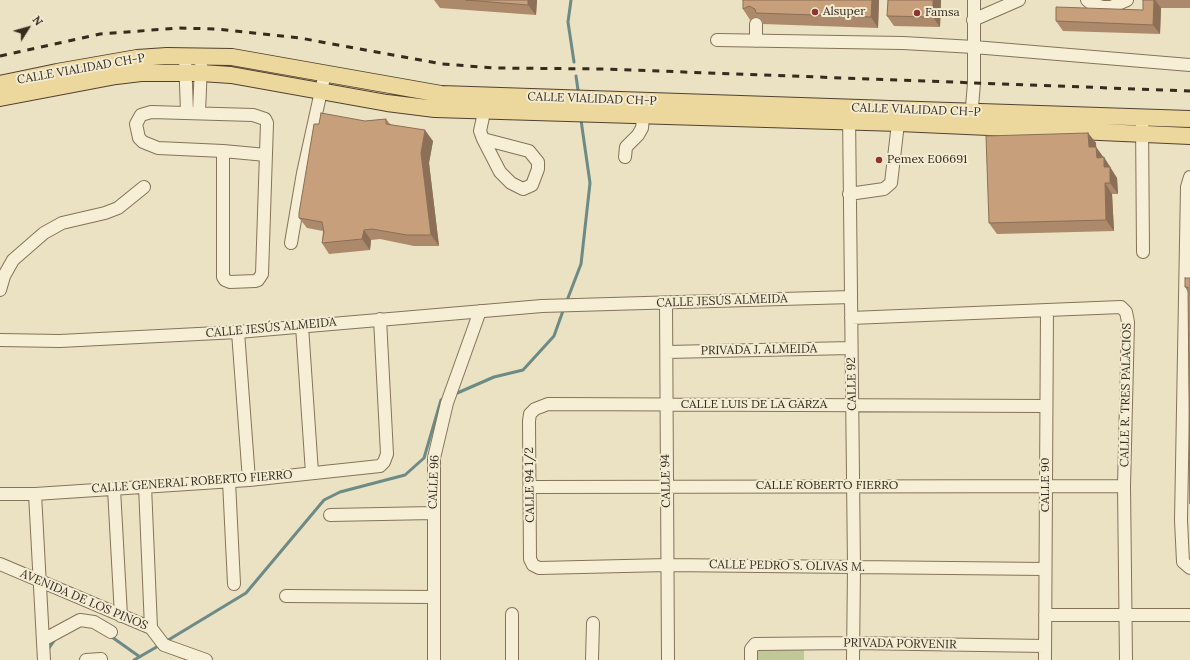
<!DOCTYPE html>
<meta charset="utf-8">
<style>
body{margin:0}
#map{position:relative;width:1190px;height:660px;overflow:hidden;background:#ebe1c3;font-family:Lora,serif}
canvas{display:block}
.north{position:absolute;left:8px;top:8px;width:40px;height:40px;-webkit-text-stroke:3px #f3ebd2;paint-order:stroke;rotate:53deg;font-size:11px;font-weight:700;line-height:16px;text-align:center;color:#352b1e}
.north::after{content:'';display:block;margin:auto;width:14px;height:18px;background:#352b1e;clip-path:polygon(50% 0,100% 100%,50% 72%,0 100%)}
</style>
<div id="map">
<canvas width="1190" height="660"></canvas>
<div class="north">N</div>
</div>
<script>
const g = document.querySelector('canvas').getContext('2d');
g.lineJoin = 'round';
function fillPath(path, color) { g.fillStyle = color; g.fill(path, 'evenodd'); }
const poly = rows => new Path2D(rows.map(r => 'M' + r).join(''));
function trace(path, color, width, dash) { g.strokeStyle = color; g.lineWidth = width; g.lineCap = dash ? 'butt' : 'round'; g.setLineDash(dash || []); g.stroke(path); }
function label(font, color, halo, rows, align = 'center') {
  g.font = font + ' Lora,serif'; g.lineWidth = 4; g.setLineDash([]); g.textBaseline = 'middle'; g.strokeStyle = halo; g.fillStyle = color; for (const [text, x, y, turn = 0] of rows) {
    g.save(); g.translate(x, y); g.rotate((+turn || 0) * Math.PI / 180); g.textAlign = isNaN(turn) ? turn : align; if (halo) g.strokeText(text, 0, 0); g.fillText(text, 0, 0); g.restore();
  }
}
const green = poly([
 [804,646,804,660,755,660,755,648]
]);
const stream = poly([
 [571,0,568,22,574,62],
 [576,76,578,90],
 [566,303,581,264,590,183,581,120],
 [455,394,494,377,523,370,554,336,564,308],
 [109,635,140,657],
 [165,642,246,593,324,500,340,492,405,475,424,458,441,400,444,399],
 [47,651,56,638],
 [134,660,160,645]
]);
const minor = poly([
 [1087,0,1092,4,1103,7,1111,7,1127,0],
 [973,20,1019,0],
 [756,24,756,41],
 [717,40,903,43,974,47,1190,65],
 [185,57,187,112],
 [199,112,201,66],
 [849,113,854,567,853,660],
 [1142,118,1143,252],
 [971,119,974,83,974,0],
 [483,139,529,151,538,162,538,169,532,185,523,189,511,183,500,172,483,139,480,131,486,103],
 [223,151,223,277,225,280,230,282,255,281,258,280,262,274,267,123,265,119,253,115,151,112,141,115,136,124,139,138,143,142,158,148,223,151,266,155],
 [625,157,626,147,638,135,642,128,644,108],
 [1190,177,1187,187,1181,520,1183,562,1190,568],
 [849,194,884,189,891,183,899,115],
 [291,243,303,173,325,73],
 [0,290,4,276,13,260,44,233,62,223,105,213,118,208,144,187],
 [666,303,668,660],
 [851,318,1121,307,1126,312,1128,322,1124,486,1126,660],
 [302,326,312,473],
 [238,332,249,480],
 [0,340,60,341,238,332,542,306,851,297],
 [667,352,851,348],
 [229,481,234,584],
 [145,486,151,628],
 [531,487,1124,486],
 [114,489,121,616],
 [0,494,35,494,249,480,380,466,384,462,387,454,380,319],
 [35,494,44,660],
 [330,515,433,513],
 [0,564,151,628,164,645,206,660],
 [1045,569,667,565,539,568,533,565,530,559,529,421,530,414,535,409,548,404,1046,406],
 [286,596,434,597],
 [512,614,512,660],
 [1045,615,1190,615],
 [43,640,80,620,94,622,111,632],
 [86,660,101,659],
 [434,660,434,458,447,403,480,311],
 [592,660,593,623],
 [751,660,751,649,755,644,853,643,1045,646],
 [1045,660,1047,310]
]);
const major = poly([
 [0,84,57,72,137,58,167,56,232,57,441,94,1190,119],
 [0,98,116,76,141,73,201,73,231,75,387,103,435,109,899,123,1190,136]
]);
const rail = poly([
 [0,56,100,34,179,28,216,29,300,38,442,64,495,68,604,69,1190,91]
]);
const wall = poly([
 [434,0,537,0,536,15,440,8],
 [743,0,879,0,878,28,763,24,760,18,756,17,750,20,743,9],
 [941,0,940,27,894,26,887,16],
 [1143,0,1190,0,1190,8,1161,8,1160,34,1063,31,1056,21,1143,10],
 [386,119,390,124,433,141,429,163,439,246,414,246,380,239,371,240,370,250,329,254,322,243,323,231,307,228,299,218,365,121],
 [1088,133,1096,143,1096,147,1111,168,1111,170,1117,178,1118,194,1112,194,1114,231,997,234,989,223],
 [1190,278,1190,505,1188,292,1185,287]
]);
const shadedWall = poly([
 [528,0,537,0,536,15,528,5],
 [872,0,879,0,878,28,871,17],
 [933,0,941,0,940,27,933,17],
 [1154,0,1155,0,1161,8,1160,34,1153,25],
 [425,130,433,141,429,163,439,246,431,235,421,153],
 [1088,133,1096,143,1097,158,1089,147],
 [1096,147,1104,158,1097,158],
 [1104,157,1117,178,1118,194,1110,183,1104,167],
 [1105,183,1112,194,1114,231,1106,220],
 [364,230,371,240,370,250,362,239]
]);
const building = poly([
 [466,0,528,0,528,5,466,0],
 [743,0,872,0,871,17,756,13,755,9,749,6,743,9,743,0],
 [888,0,933,0,933,17,887,16,888,0],
 [1143,0,1154,0,1153,25,1056,21,1056,7,1143,10,1143,0],
 [321,113,365,121,386,119,386,124,425,130,421,153,431,235,407,235,372,229,364,230,362,239,322,243,324,232,322,222,299,218,299,213,314,124,319,124,321,113],
 [1088,133,1089,147,1096,147,1097,158,1104,157,1104,167,1110,167,1110,183,1105,183,1106,220,989,223,986,136,1088,133],
 [1185,278,1190,278,1190,504,1188,287,1185,287,1185,278]
]);
const markers = [
 [815,12,4,"#8f342f"],
 [917,13,4,"#8f342f"],
 [879,160,4,"#8f342f"]
];
const poiNames = [
 ["Alsuper",823,12],
 ["Famsa",925,13],
 ["Pemex E06691",887,160]
];
const streetNames = [
 ["CALLE VIALIDAD CH-P",81,69,-10],
 ["CALLE VIALIDAD CH-P",592,99,2],
 ["CALLE VIALIDAD CH-P",916,110,2],
 ["CALLE JESÚS ALMEIDA",722,301,-2],
 ["CALLE JESÚS ALMEIDA",271,328,-5],
 ["PRIVADA J. ALMEIDA",759,350,-1],
 ["CALLE 92",852,384,-91],
 ["CALLE R. TRES PALACIOS",1126,395,-89],
 ["CALLE LUIS DE LA GARZA",754,405],
 ["CALLE 94",666,481,-91],
 ["CALLE GENERAL ROBERTO FIERRO",192,482,-4],
 ["CALLE 96",434,482,-88],
 ["CALLE 94 1/2",530,485,-91],
 ["CALLE 90",1046,485,-90],
 ["CALLE ROBERTO FIERRO",827,486],
 ["CALLE PEDRO S. OLIVAS M.",787,566,1],
 ["AVENIDA DE LOS PINOS",84,600,23],
 ["PRIVADA PORVENIR",900,644,1]
];
fillPath(green, '#c0c898');
trace(stream, '#6d8b86', 3);
trace(minor, '#84735b', 14);
trace(major, '#52412f', 18);
trace(minor, '#f6efd6', 12);
trace(major, '#ecd89d', 16);
trace(rail, '#352b1e', 3, [7, 7]);
fillPath(wall, '#ab896a');
fillPath(shadedWall, '#8b6f56');
fillPath(building, '#c79f7b');
trace(building, '#8b6f56', 1);
for (const [x, y, r, color] of markers) { const dot = new Path2D(); dot.arc(x, y, r, 0, 2 * Math.PI); g.fillStyle = color; g.fill(dot); trace(dot, '#f3ebd2', 1.5); }
label('12px', '#352b1e', '#f3ebd2', poiNames, 'left');
label('12px', '#352b1e', '#f3ebd2', streetNames);
</script>
